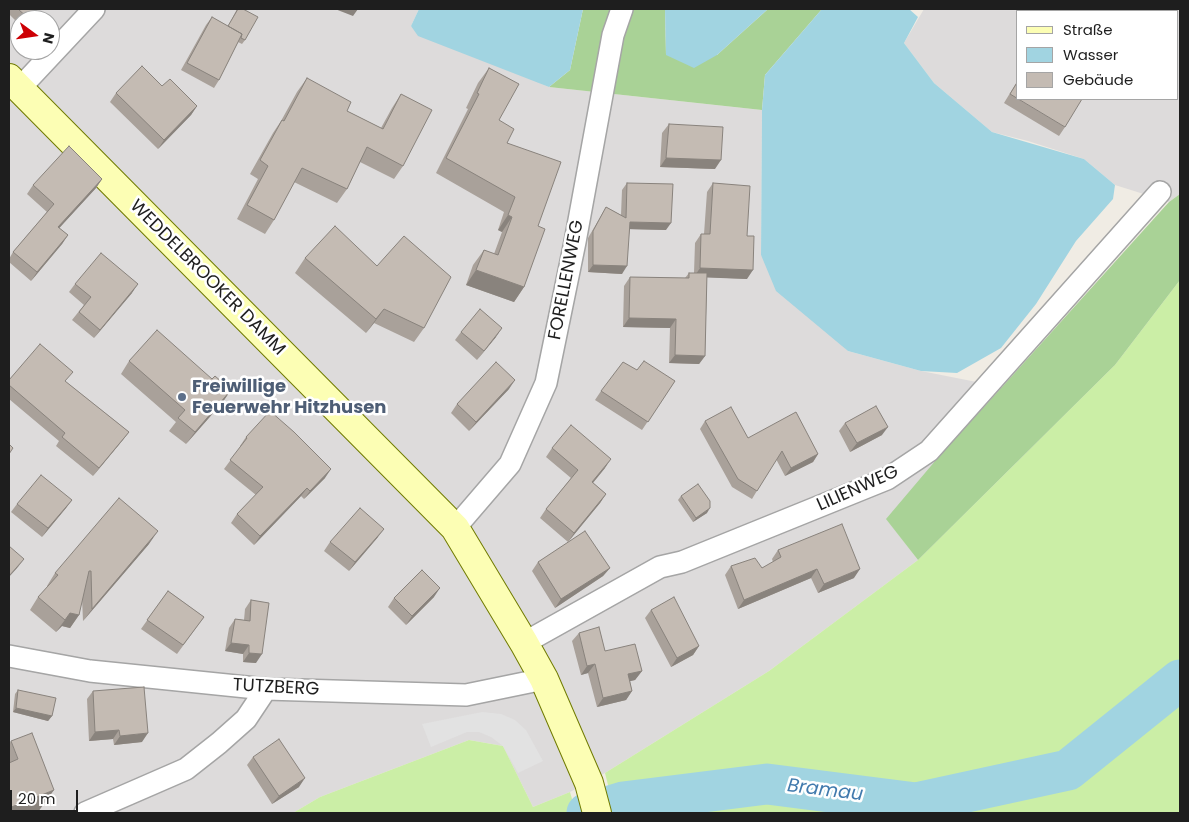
<!DOCTYPE html>
<meta charset="utf-8">
<style>
body{margin:0}
#map{position:relative;width:1189px;height:822px;overflow:hidden;background:#f0ece4;font-family:Poppins,sans-serif}
canvas{display:block}
.frame{position:absolute;inset:0;border:10px solid #1e1e1e;pointer-events:none}
.legend{position:absolute;left:1016px;top:10px;width:162px;height:90px;box-sizing:border-box;background:#fff;border:1px solid #a5a5a5;margin:0;padding:6px 9px;list-style:none;font-size:15px;color:#1e1e1e}
.legend li{display:flex;align-items:center;gap:10px;height:25px}
.legend b{width:25px;border:1px solid #a5a5a5}
.north{position:absolute;left:10px;top:10px;width:50px;height:50px;box-sizing:border-box;background:#fff;border:1px solid #a5a5a5;border-radius:50%;rotate:104deg;font-size:14px;font-weight:700;line-height:20px;text-align:center;color:#1e1e1e}
.north::after{content:'';display:block;margin:auto;width:18px;height:22px;background:#cd0005;clip-path:polygon(50% 0,100% 100%,50% 72%,0 100%)}
.scale{position:absolute;left:10px;top:790px;width:68px;height:22px;box-sizing:border-box;border:2px solid #1e1e1e;border-top:0;padding-left:6px;font-size:15px;line-height:18px;white-space:nowrap;color:#1e1e1e;-webkit-text-stroke:4px #fff;paint-order:stroke}
</style>
<div id="map">
<canvas width="1189" height="822"></canvas>
<div class="frame"></div>
<ul class="legend">
<li><b style="height:6px;background:#fcfeb4"></b>Straße</li>
<li><b style="height:14px;background:#a1d4e1"></b>Wasser</li>
<li><b style="height:14px;background:#c4bbb3"></b>Gebäude</li>
</ul>
<div class="north">N</div>
<div class="scale">20 m</div>
</div>
<script>
const g = document.querySelector('canvas').getContext('2d');
g.lineJoin = 'round';
function fillPath(path, color) { g.fillStyle = color; g.fill(path, 'evenodd'); }
const poly = rows => new Path2D(rows.map(r => 'M' + r).join(''));
function trace(path, color, width, dash) { g.strokeStyle = color; g.lineWidth = width; g.lineCap = dash ? 'butt' : 'round'; g.setLineDash(dash || []); g.stroke(path); }
function label(font, color, halo, rows, align = 'center') {
  g.font = font + ' Poppins,sans-serif'; g.lineWidth = 5; g.setLineDash([]); g.textBaseline = 'middle'; g.strokeStyle = halo; g.fillStyle = color; for (const [text, x, y, turn = 0] of rows) {
    g.save(); g.translate(x, y); g.rotate((+turn || 0) * Math.PI / 180); g.textAlign = isNaN(turn) ? turn : align; if (halo) g.strokeText(text, 0, 0); g.fillText(text, 0, 0); g.restore();
  }
}
const residential = poly([
 [9,9,419,9,411,26,549,87,762,110,761,255,848,351,921,371,1002,387,887,519,918,560,769,671,605,773,570,792,533,807,503,746,469,740,320,797,293,813,9,813],
 [20,20,50,20,50,50,20,50],
 [924,9,1180,9,1180,194,1169,202,1115,185,1084,159,1028,141,992,132,934,83,904,43],
 [1018,11,1178,11,1178,99,1018,99]
]);
const grass = poly([
 [1180,280,1180,813,615,813,605,773,769,671,918,560,1115,365],
 [469,740,503,746,533,807,570,792,576,813,293,813,320,797]
]);
const forest = poly([
 [583,9,665,9,666,55,717,55,768,9,822,9,765,75,762,110,549,87,570,70],
 [1180,194,1180,280,1115,365,918,560,886,519,936,460,1002,387,1169,202]
]);
const parking = poly([
 [482,712,501,714,515,720,526,730,543,761,518,773,503,746,491,737,479,732,467,732,431,747,422,724]
]);
const water = poly([
 [419,9,583,9,570,70,549,87,418,36,411,26],
 [665,9,768,9,717,55,694,68,666,55],
 [822,9,909,9,918,17,904,43,934,83,992,132,1084,159,1115,185,1113,199,1076,241,1036,304,1001,348,957,373,921,371,848,351,776,291,761,255,762,110,765,75]
]);
const river = poly([
 [587,813,623,802,767,784,916,803,1068,770,1180,680]
]);
const street = poly([
 [19,89,94,9],
 [455,528,510,464,546,383,575,242,613,35,622,9],
 [524,643,660,567,682,562,887,479,929,451,1160,192],
 [9,656,90,671,266,689,466,695,544,679],
 [85,813,186,769,219,743,246,719,266,689]
]);
const secondary = poly([
 [9,78,455,528,524,643,544,679,589,783,597,813]
]);
const wall = poly([
 [9,9,38,9,28,20,20,20,20,25,9,14],
 [237,9,245,40,242,44,238,42,219,80,214,88,181,70,206,25,212,17,228,26],
 [489,68,499,120,538,226,524,287,514,302,466,285,473,265,484,250,494,254,502,232,498,230,504,212,436,173,468,109,466,108,478,83],
 [307,78,347,111,381,128,392,108,401,94,403,166,394,179,360,162,347,189,337,203,294,182,274,220,265,234,237,219,258,179,250,174,273,133,281,121,297,92],
 [1018,80,1018,99,1065,127,1059,136,1004,103],
 [162,86,197,106,191,115,158,149,110,102,116,93],
 [669,124,715,169,660,167,662,133],
 [102,179,96,188,59,228,68,235,62,244,31,281,9,262,9,259,13,252,47,212,27,194,33,185],
 [627,183,666,230,630,229,622,274,588,272,588,238,602,214,606,207,621,215,622,190],
 [713,183,747,236,747,279,707,277,705,356,699,364,669,363,670,328,623,327,624,286,630,277,685,278,689,273,694,273,695,243,701,234,704,234,707,192],
 [305,258,377,266,424,328,414,342,374,323,366,333,295,273],
 [75,284,132,293,94,338,72,320,84,305,69,292],
 [461,332,496,337,477,360,455,340],
 [129,361,212,379,231,390,222,403,186,444,169,431,176,422,121,374],
 [637,370,675,381,642,430,595,400,601,391],
 [9,380,66,382,129,432,122,441,93,476,56,446,59,441,9,399],
 [509,389,469,431,451,413,457,404],
 [705,421,748,438,818,454,813,462,785,476,776,459,752,499,732,487,700,429],
 [845,423,882,435,850,452,839,431],
 [246,437,325,478,304,499,301,496,254,545,231,523,237,514,256,495,224,469,241,446,240,446],
 [552,448,605,468,593,483,606,494,600,503,568,542,540,518,546,509,571,478,546,457],
 [681,496,707,513,693,522,678,500],
 [72,500,66,508,42,537,11,512,17,504],
 [378,537,349,571,324,551,330,542],
 [149,544,83,621,82,598,79,615,70,628,62,626,56,632,30,610,38,597,48,587,47,586,55,573],
 [778,550,854,578,818,593,811,578,738,609,725,575,731,566,762,568,773,562,772,559],
 [538,562,610,568,603,576,555,608,532,571],
 [168,591,204,617,177,654,141,629],
 [434,597,406,625,388,607,394,598],
 [251,600,256,663,243,662,243,654,225,651,229,628,235,619,244,620,245,609],
 [651,610,699,646,693,655,671,667,645,618],
 [579,633,605,651,642,671,635,680,630,681,632,691,626,700,597,707,588,673,581,675,572,641],
 [18,690,52,716,48,721,13,712,15,694],
 [93,691,142,742,114,745,113,739,89,741,87,699],
 [11,741,38,812,37,813,9,813,9,744],
 [253,757,299,787,272,804,247,765]
]);
const shadedWall = poly([
 [36,9,38,9,28,20,26,20],
 [335,9,358,9,353,16],
 [197,106,191,115,158,149,164,140],
 [666,158,721,160,715,169,660,167],
 [102,179,96,188,52,236,58,227],
 [508,215,512,217,502,232,498,230],
 [630,222,671,223,666,230,625,229],
 [68,235,62,244,31,281,37,272],
 [593,265,627,266,622,274,588,272],
 [700,268,753,270,747,279,694,277],
 [476,270,524,287,514,302,466,285],
 [138,284,132,293,94,338,100,330],
 [384,309,374,323,366,333,376,319],
 [629,318,676,319,670,328,623,327],
 [502,328,496,337,477,360,484,351],
 [675,355,705,356,699,364,669,363],
 [515,380,509,389,469,431,476,422],
 [231,390,222,403,186,444,195,432],
 [888,427,882,435,850,452,857,443],
 [129,432,122,441,93,476,99,468],
 [818,454,813,462,785,476,791,468],
 [611,459,605,468,586,491,592,482],
 [331,469,325,478,304,499,310,491],
 [307,488,301,496,254,545,260,536],
 [606,494,600,503,568,542,574,533],
 [72,500,66,508,42,537,48,528],
 [710,508,707,513,693,522,696,518],
 [384,529,378,537,349,571,355,562],
 [158,531,149,544,83,621,92,609],
 [24,559,18,567,9,577,9,576],
 [610,568,603,576,555,608,561,599],
 [817,569,811,578,738,609,744,600],
 [860,569,854,578,818,593,824,584],
 [440,588,434,597,406,625,412,616],
 [70,613,79,615,70,628,62,626,56,632],
 [231,643,249,645,243,654,225,651],
 [699,646,693,655,671,667,677,658],
 [249,653,262,654,256,663,243,662],
 [595,664,588,673,581,675,587,666],
 [642,671,635,680,622,683,628,674],
 [632,691,626,700,597,707,603,698],
 [16,708,52,716,48,721,13,712],
 [119,730,113,739,89,741,95,732],
 [148,733,142,742,114,745,120,736],
 [305,778,299,787,272,804,279,796],
 [54,790,38,812,37,813,9,813,9,808]
]);
const building = poly([
 [18,9,36,9,28,18,18,9],
 [238,9,243,9,258,17,245,40,241,38,242,34,228,26,238,9],
 [1062,9,1099,9,1102,11,1061,11,1062,9],
 [212,17,242,34,219,80,187,63,212,17],
 [142,66,162,86,170,79,197,106,164,140,116,93,142,66],
 [489,68,519,84,499,120,514,129,507,143,561,162,538,226,545,229,524,287,476,270,484,250,498,255,512,217,508,215,515,197,446,158,479,94,477,93,489,68],
 [307,78,351,102,347,111,383,129,401,94,432,110,403,166,367,147,347,189,302,168,274,220,247,205,268,166,260,160,282,120,284,121,307,78],
 [1018,81,1018,99,1082,99,1065,127,1010,94,1018,81],
 [669,124,723,127,721,160,666,158,669,124],
 [69,146,102,179,58,227,68,235,37,272,13,252,54,204,33,185,69,146],
 [627,183,673,184,671,223,630,222,627,266,593,265,593,231,606,207,626,218,627,183],
 [713,183,750,186,747,236,754,236,753,270,700,268,701,234,710,234,713,183],
 [335,226,377,266,404,236,451,277,424,328,384,309,376,319,305,258,335,226],
 [101,253,138,284,100,330,79,312,91,297,75,284,101,253],
 [689,273,707,273,705,356,675,355,676,319,629,318,630,277,689,278,689,273],
 [480,309,502,328,484,351,461,332,480,309],
 [157,330,212,379,215,376,231,390,195,432,178,418,185,410,129,361,157,330],
 [40,344,73,372,65,381,129,432,99,468,62,437,65,433,9,385,9,380,40,344],
 [644,361,675,381,648,422,601,391,623,362,637,370,644,361],
 [496,362,515,380,476,422,457,404,496,362],
 [876,406,888,427,857,443,845,423,876,406],
 [731,407,748,438,796,412,818,454,791,468,782,451,757,491,738,479,705,421,731,407],
 [270,411,294,432,331,469,310,491,307,488,260,536,237,514,263,487,230,460,247,438,246,437,270,411],
 [571,425,611,459,592,482,606,494,574,533,546,509,578,470,552,448,571,425],
 [9,444,13,448,9,454,9,444],
 [41,475,72,500,48,528,17,504,41,475],
 [698,484,710,501,710,508,696,518,681,496,698,484],
 [119,498,158,531,92,609,91,571,89,571,79,615,70,613,65,620,38,597,58,575,55,573,119,498],
 [360,508,384,529,355,562,330,542,360,508],
 [842,524,860,569,824,584,817,569,744,600,731,566,755,558,762,568,781,557,778,550,842,524],
 [585,531,610,568,561,599,538,562,585,531],
 [9,546,24,559,9,576,9,546],
 [422,570,440,588,412,616,394,598,422,570],
 [168,591,204,617,183,645,147,620,168,591],
 [674,597,699,646,677,658,651,610,674,597],
 [251,600,269,603,262,654,249,653,249,645,231,643,235,619,250,621,251,600],
 [599,627,605,651,635,644,642,671,628,674,632,691,603,698,595,664,587,666,579,633,599,627],
 [144,687,148,733,120,736,119,730,95,732,93,691,144,687],
 [18,690,56,698,52,716,16,708,18,690],
 [32,733,54,790,9,808,9,763,18,759,11,741,32,733],
 [279,739,305,778,279,796,253,757,279,739]
]);
const markers = [
 [182,397,5,"#5c6f8a"]
];
const streetNames = [
 ["WEDDELBROOKER DAMM",207,278,45],
 ["FORELLENWEG",567,280,-79],
 ["LILIENWEG",858,489,-24],
 ["TUTZBERG",276,688,3]
];
const serviceNames = [
 ["Freiwillige",192,387],
 ["Feuerwehr Hitzhusen",192,408]
];
const waterNames = [
 ["Bramau",825,791,7]
];
fillPath(residential, '#dddbdb');
fillPath(grass, '#cbeea6');
fillPath(forest, '#a9d296');
fillPath(parking, '#e2e2e2');
fillPath(water, '#a1d4e1');
trace(river, '#a1d4e1', 41);
trace(street, '#a5a5a5', 24);
trace(secondary, '#707b00', 30);
trace(street, '#fff', 21);
trace(secondary, '#fcfeb4', 28);
fillPath(wall, '#a9a19a');
fillPath(shadedWall, '#89837d');
fillPath(building, '#c4bbb3');
trace(building, '#89837d', 1);
for (const [x, y, r, color] of markers) { const dot = new Path2D(); dot.arc(x, y, r, 0, 2 * Math.PI); g.fillStyle = color; g.fill(dot); trace(dot, '#fff', 2); }
label('18px', '#1e1e1e', '#fff', streetNames);
label('bold 18px', '#4e5e75', '#fff', serviceNames, 'left');
label('italic 19px', '#417aad', '#fff', waterNames);
</script>
